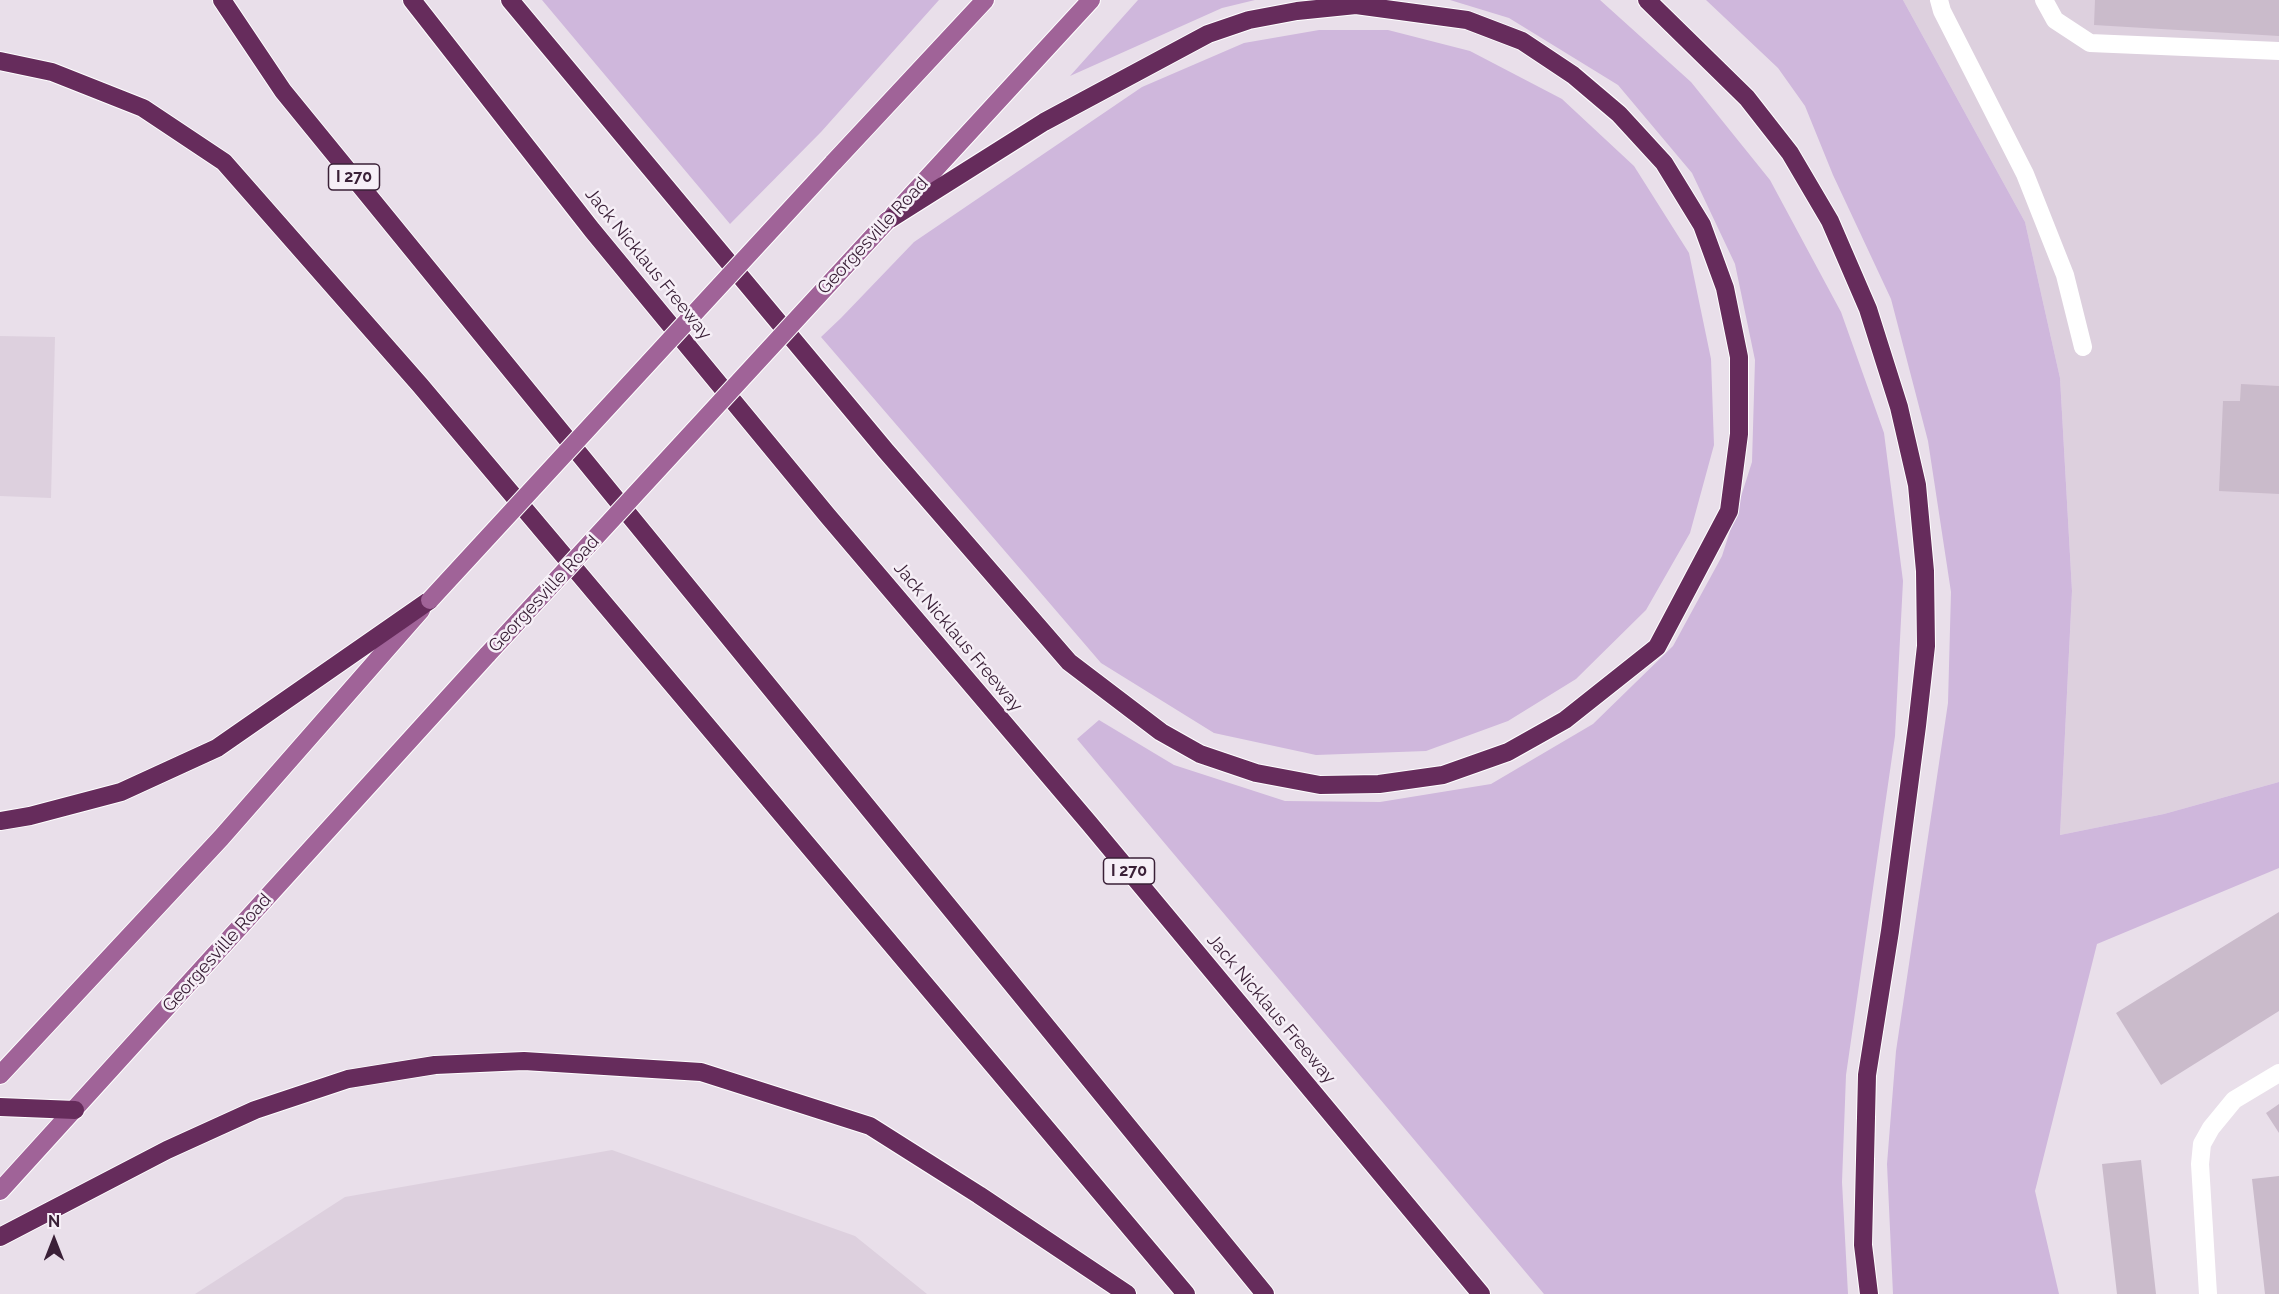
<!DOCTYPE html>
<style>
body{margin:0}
#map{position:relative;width:2279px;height:1294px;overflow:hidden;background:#e9dfea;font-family:Raleway,sans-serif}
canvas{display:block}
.north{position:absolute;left:24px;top:1210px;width:60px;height:60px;-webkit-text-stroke:4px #f6eff7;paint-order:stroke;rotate:0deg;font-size:16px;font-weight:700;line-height:24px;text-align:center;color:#3a2037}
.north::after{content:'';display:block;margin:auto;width:21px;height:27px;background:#3a2037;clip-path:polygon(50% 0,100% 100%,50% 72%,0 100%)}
</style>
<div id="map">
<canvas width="2279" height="1294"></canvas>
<div class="north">N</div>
</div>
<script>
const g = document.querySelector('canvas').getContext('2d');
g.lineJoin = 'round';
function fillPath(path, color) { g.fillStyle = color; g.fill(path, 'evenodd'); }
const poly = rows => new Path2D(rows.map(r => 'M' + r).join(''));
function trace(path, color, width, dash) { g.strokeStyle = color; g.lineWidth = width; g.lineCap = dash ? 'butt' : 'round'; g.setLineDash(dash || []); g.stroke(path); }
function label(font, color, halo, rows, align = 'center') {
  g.font = font + ' Raleway,sans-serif'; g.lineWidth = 5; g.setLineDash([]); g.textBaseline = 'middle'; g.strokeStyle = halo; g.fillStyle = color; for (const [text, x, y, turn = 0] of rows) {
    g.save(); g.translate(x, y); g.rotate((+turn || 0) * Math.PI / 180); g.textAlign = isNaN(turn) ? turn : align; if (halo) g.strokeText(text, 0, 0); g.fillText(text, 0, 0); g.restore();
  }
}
const built = poly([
 [1903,0,2279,0,2279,782,2164,814,2060,835,2072,591,2060,378,2025,222],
 [0,336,55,337,51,498,0,496],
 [612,1150,855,1236,927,1294,195,1294,345,1197]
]);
const green = poly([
 [542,0,939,0,821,132,730,224],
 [1138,0,1255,0,1222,8,1070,76],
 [1450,0,1600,0,1691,82,1770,180,1841,312,1884,433,1903,581,1895,736,1846,1075,1842,1182,1848,1294,1544,1294,1077,739,1099,720,1174,765,1285,801,1380,802,1491,784,1593,724,1673,646,1722,556,1752,462,1755,360,1735,264,1692,173,1618,85,1509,18],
 [1706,0,1903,0,2025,222,2060,378,2072,591,2060,835,2164,814,2279,782,2279,868,2097,944,2035,1191,2059,1294,1893,1294,1887,1164,1896,1051,1948,703,1951,592,1928,441,1891,299,1833,175,1805,106,1778,68],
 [1319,30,1388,30,1470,51,1562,99,1634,166,1689,253,1711,359,1714,445,1690,533,1646,610,1576,679,1508,721,1426,751,1316,755,1214,733,1101,663,821,337,841,318,914,242,1142,87,1244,43]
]);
const building = poly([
 [2095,0,2279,0,2279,36,2094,25],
 [2241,384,2279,386,2279,494,2219,491,2223,401,2240,401],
 [2279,912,2279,1011,2161,1085,2116,1013],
 [2279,1104,2279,1133,2266,1113],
 [2141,1160,2156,1294,2117,1294,2102,1164],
 [2279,1176,2279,1294,2265,1294,2252,1179]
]);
const minor = poly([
 [1939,0,1942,11,2025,174,2065,275,2083,347],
 [2044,0,2055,20,2090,43,2279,51],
 [2208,1294,2200,1164,2202,1144,2211,1128,2234,1100,2279,1073]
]);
const major = poly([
 [833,163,985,0],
 [894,214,1091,0],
 [0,1075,221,838,421,610],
 [0,1191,488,654]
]);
const highway = poly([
 [222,0,283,91,1265,1294],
 [412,0,592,230,827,515,1089,823,1481,1294],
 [510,0,886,451,1069,662,1161,732,1200,754,1256,773,1320,785,1379,784,1443,775,1508,752,1565,720,1657,647,1729,511,1739,434,1739,357,1725,288,1702,225,1664,163,1619,114,1573,75,1522,41,1467,20,1356,5,1297,11,1249,20,1208,34,1044,122,887,221],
 [1647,0,1747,98,1790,153,1830,221,1868,309,1899,407,1917,485,1925,571,1926,646,1917,726,1890,931,1867,1075,1863,1245,1869,1294],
 [0,61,52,72,143,108,224,162,420,385,1186,1294],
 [0,821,30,816,121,792,217,748,430,600],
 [0,1107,75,1110],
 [0,1237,167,1150,255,1110,348,1079,435,1065,524,1061,701,1072,870,1126,979,1195,1127,1294]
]);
const majorBridge = poly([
 [430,600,833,163],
 [488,654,887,221]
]);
const shields = [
 [354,177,51],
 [1129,871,51]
];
const shieldNames = [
 ["I 270",354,177],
 ["I 270",1129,871]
];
const streetNames = [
 ["Georgesville Road",873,236,-47],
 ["Jack Nicklaus Freeway",648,264,51],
 ["Georgesville Road",544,594,-47],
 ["Jack Nicklaus Freeway",958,637,50],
 ["Georgesville Road",217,953,-48],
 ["Jack Nicklaus Freeway",1271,1009,50]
];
fillPath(built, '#ddd0de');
fillPath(green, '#cfb7dc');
fillPath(building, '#cabbcb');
trace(major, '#fff', 20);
trace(highway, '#fff', 20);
trace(minor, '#fff', 18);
trace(major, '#a06398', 18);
trace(highway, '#662c5c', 18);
trace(majorBridge, '#fff', 20, []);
trace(majorBridge, '#a06398', 18);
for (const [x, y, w] of shields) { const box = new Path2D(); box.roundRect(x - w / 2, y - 13, w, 26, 4.5); g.fillStyle = '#f6eff7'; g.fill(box); trace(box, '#3a2037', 1.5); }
label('bold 16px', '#3a2037', null, shieldNames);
label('18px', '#3a2037', '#f6eff7', streetNames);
</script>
